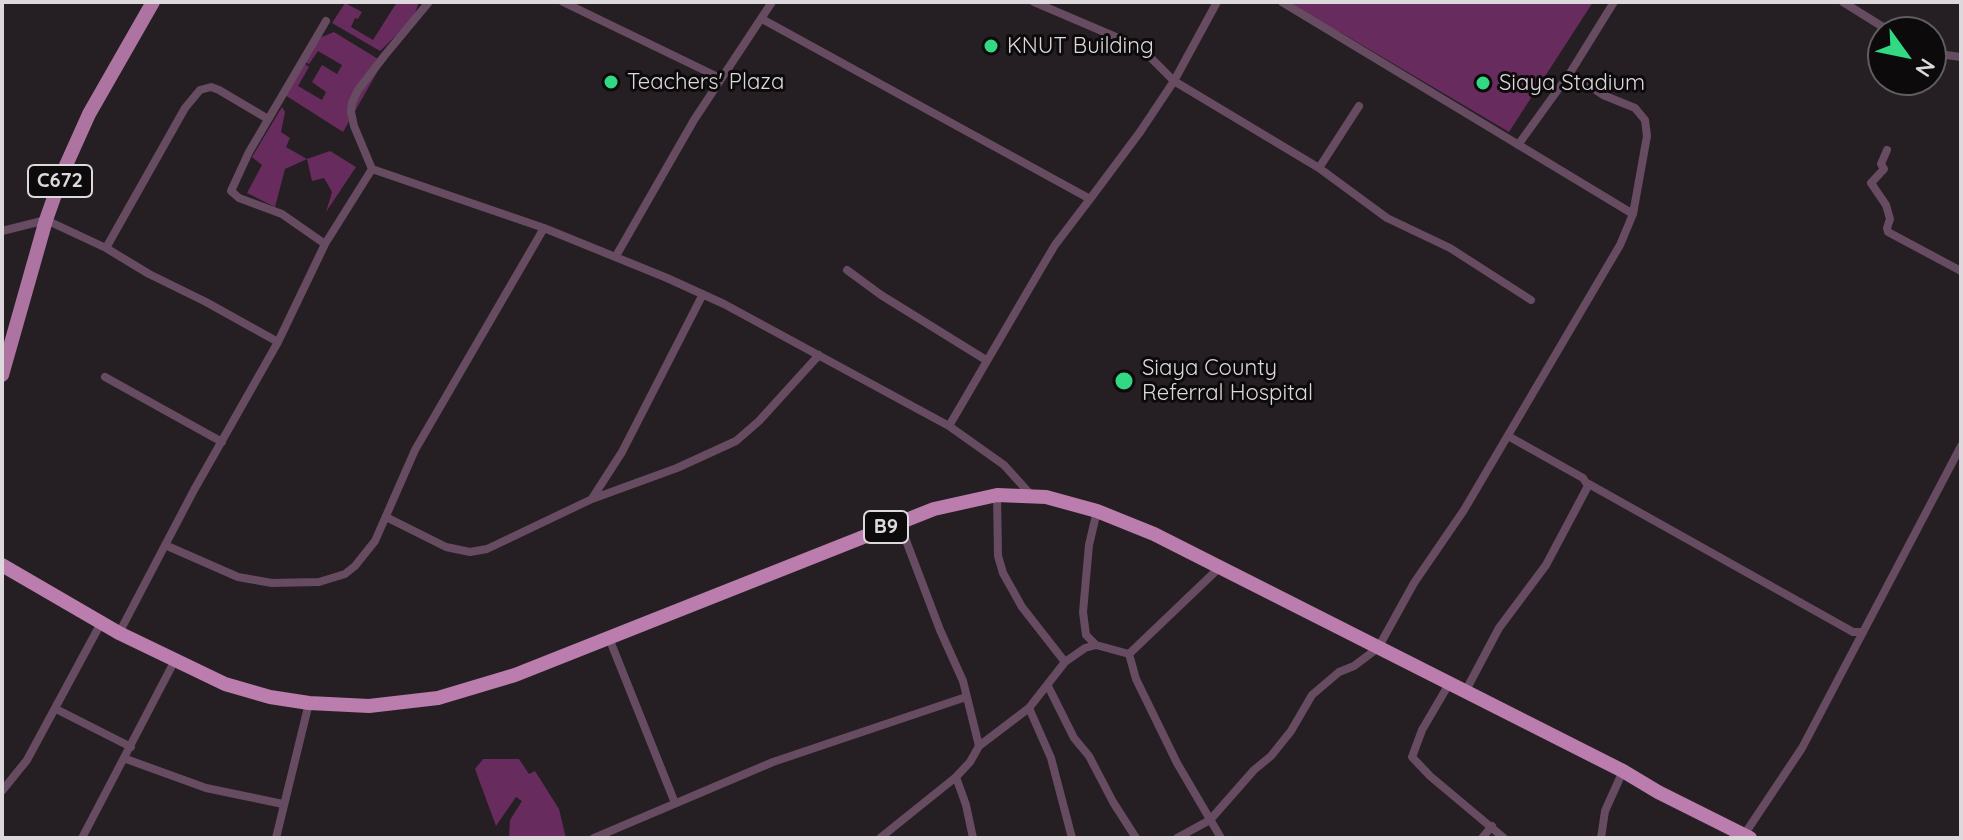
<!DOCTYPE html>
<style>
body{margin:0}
#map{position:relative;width:1963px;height:840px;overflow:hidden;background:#251f24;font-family:Quicksand,sans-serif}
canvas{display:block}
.frame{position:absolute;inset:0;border:4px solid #dcd8db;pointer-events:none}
.north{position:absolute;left:1867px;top:16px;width:80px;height:80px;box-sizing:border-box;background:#0d0a0c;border:2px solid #605c5f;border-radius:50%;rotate:123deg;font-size:22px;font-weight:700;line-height:32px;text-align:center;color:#dcd8db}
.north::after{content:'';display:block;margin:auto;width:28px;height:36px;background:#32d882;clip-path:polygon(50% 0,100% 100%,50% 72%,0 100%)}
</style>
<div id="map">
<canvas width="1963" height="840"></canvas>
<div class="frame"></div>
<div class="north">N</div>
</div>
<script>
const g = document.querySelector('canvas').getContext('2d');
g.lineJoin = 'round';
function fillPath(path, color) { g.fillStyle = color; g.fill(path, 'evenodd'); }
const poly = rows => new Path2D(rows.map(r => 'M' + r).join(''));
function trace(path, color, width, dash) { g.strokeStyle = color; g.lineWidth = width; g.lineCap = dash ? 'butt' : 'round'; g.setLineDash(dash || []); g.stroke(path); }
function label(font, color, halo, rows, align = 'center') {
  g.font = font + ' Quicksand,sans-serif'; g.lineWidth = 6; g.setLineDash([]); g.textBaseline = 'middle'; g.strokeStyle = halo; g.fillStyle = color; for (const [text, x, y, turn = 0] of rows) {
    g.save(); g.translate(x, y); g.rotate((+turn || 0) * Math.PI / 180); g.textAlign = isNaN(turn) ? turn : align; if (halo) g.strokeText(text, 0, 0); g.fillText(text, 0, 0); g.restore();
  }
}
const green = poly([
 [397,2,419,2,413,19,380,51,332,23,345,3,362,12,358,19,355,18,351,27,373,40],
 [1283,2,1593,2,1509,132,1345,35],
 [334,32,383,62,343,132,285,95,305,64,309,67,298,86,322,100,326,92,312,82,322,65,337,74,342,65,318,51,309,64,305,62,319,38],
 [282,107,285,112,281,132,290,138,286,147,307,159,330,151,356,167,326,212,332,192,324,178,312,181,307,159,285,169,275,207,247,193,262,165,252,157],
 [483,759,519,759,529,774,535,771,559,809,566,838,509,838,510,820,522,801,516,797,496,826,475,769]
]);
const minor = poly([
 [429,2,385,55,358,90,352,103,351,112,354,126,372,169,544,228,667,278,724,304,949,426],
 [563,2,720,78],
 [1034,2,1130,43,1146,53,1174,81,1319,168,1359,106],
 [1843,2,1891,32],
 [762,19,1090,199,1055,245,1036,277,949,426,1004,465,1032,496],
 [1931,53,1961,57],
 [1570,73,1603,95,1635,108,1645,120,1647,136,1633,214],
 [1518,145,1570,73,1614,2],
 [1887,150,1881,164,1884,169,1871,183,1886,205,1890,219,1887,228,1888,232,1961,271],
 [1319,168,1387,218,1450,248,1531,300],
 [1090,199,1140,132,1174,81,1217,2],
 [2,231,46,220,106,248,149,274,206,302,278,342],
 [325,244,282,214,239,198,231,191,249,152,326,21],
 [106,248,185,108,200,90,211,87,219,90,268,119],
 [616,256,694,120,772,2],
 [847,270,881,295,986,360],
 [105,377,222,442],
 [1587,483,1853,632,1863,632],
 [997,495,998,556,1003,573,1022,607,1065,662],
 [593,497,622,452,703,294],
 [386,517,446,547,470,552,487,549,592,499,677,468,736,441,759,421,819,355],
 [165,545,238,577,272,583,319,582,345,574,355,566,375,541,415,450,544,228],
 [119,633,194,490,278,342,325,244,372,169],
 [609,638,675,803],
 [1096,645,1086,635,1083,612,1089,545,1097,511],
 [1129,654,1219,568],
 [1449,684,1422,730,1412,757,1430,776,1504,838],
 [1048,686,1074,738,1089,756,1113,802,1136,838],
 [1465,692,1499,628,1546,565,1588,486,1583,478,1508,436],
 [1029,708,1051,758,1072,838],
 [56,709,131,747],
 [979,746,1029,708,1065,662,1085,648,1096,645,1129,654,1136,679,1177,763,1221,838],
 [126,759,206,788,283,804],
 [956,777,966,805,973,838],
 [2,791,27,760,101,623],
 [1744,835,1802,748,1961,446],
 [82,838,174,662],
 [276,838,309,703],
 [594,838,773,762,966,697],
 [880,838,956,777,970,762,979,746,963,681,940,630,899,522],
 [1177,838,1210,820,1254,770,1271,756,1291,731,1312,695,1339,672,1354,666,1378,648,1414,583,1464,510,1620,245,1633,214,1282,2],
 [1482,838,1492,826],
 [1601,838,1605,811,1623,771]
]);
const primary = poly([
 [2,375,46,220,63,172,89,114,153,2]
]);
const trunk = poly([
 [2,565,119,633,225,684,270,697,309,703,369,706,438,698,515,675,934,509,997,495,1046,497,1097,511,1154,534,1623,771,1658,792,1750,838]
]);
const markers = [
 [991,46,8,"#32d882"],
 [611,82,8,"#32d882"],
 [1483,83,8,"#32d882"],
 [1124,381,10,"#32d882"]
];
const shields = [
 [60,181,64],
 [886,527,44]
];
const shieldNames = [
 ["C672",60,181],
 ["B9",886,527]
];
const poiNames = [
 ["KNUT Building",1007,46],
 ["Teachers' Plaza",627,82],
 ["Siaya Stadium",1499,83],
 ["Siaya County",1142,368],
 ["Referral Hospital",1142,393]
];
fillPath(green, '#682b5d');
trace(minor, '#674b61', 8);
trace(primary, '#ad74a1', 14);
trace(trunk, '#bb7cae', 14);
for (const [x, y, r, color] of markers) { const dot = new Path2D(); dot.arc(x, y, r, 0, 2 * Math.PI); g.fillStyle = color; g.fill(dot); trace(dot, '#0d0a0c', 3); }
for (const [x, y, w] of shields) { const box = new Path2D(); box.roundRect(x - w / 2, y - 16, w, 32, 6); g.fillStyle = '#0d0a0c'; g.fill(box); trace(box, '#dcd8db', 2); }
label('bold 20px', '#dcd8db', null, shieldNames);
label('22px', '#dcd8db', '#0d0a0c', poiNames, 'left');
</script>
